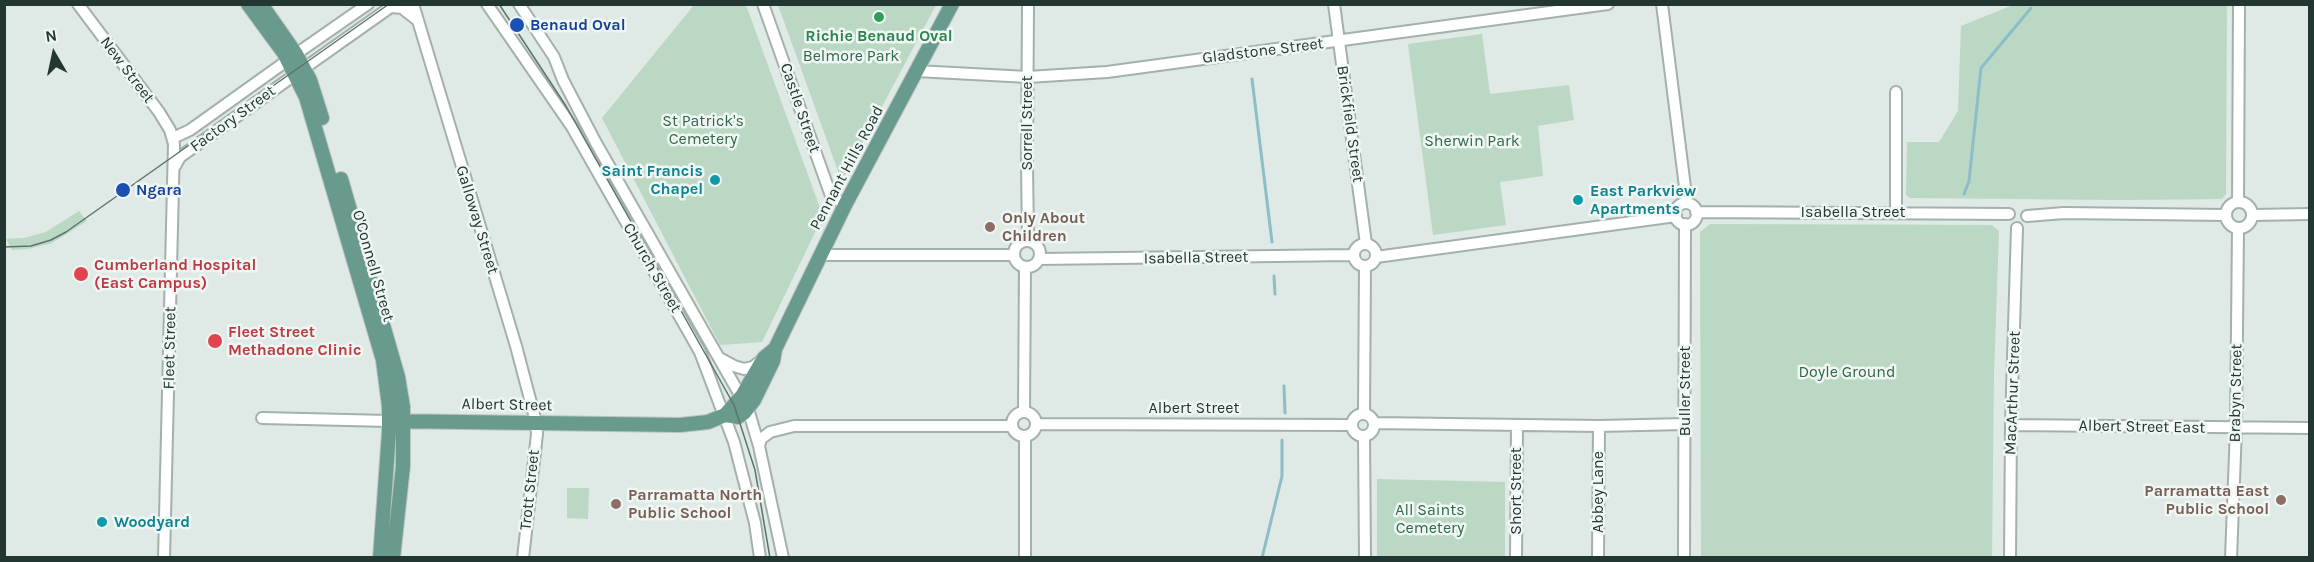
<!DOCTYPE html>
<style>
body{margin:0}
#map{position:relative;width:2314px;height:562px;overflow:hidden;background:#dfe9e5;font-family:Karla,sans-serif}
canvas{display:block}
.frame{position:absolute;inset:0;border:6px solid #223732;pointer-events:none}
.north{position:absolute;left:24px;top:24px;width:60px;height:60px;-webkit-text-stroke:4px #eff6f3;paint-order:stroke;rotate:351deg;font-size:16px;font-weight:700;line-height:24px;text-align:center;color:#223732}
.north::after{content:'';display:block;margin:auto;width:21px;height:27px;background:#223732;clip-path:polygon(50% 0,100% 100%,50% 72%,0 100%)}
</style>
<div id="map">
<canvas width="2314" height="562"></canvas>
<div class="frame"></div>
<div class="north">N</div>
</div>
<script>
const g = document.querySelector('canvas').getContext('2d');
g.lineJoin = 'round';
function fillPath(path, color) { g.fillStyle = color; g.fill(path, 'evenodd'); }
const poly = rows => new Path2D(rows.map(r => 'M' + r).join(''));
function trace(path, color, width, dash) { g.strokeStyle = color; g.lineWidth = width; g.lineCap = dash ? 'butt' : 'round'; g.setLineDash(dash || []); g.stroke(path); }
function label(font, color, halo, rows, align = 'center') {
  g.font = font + ' Karla,sans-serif'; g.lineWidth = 5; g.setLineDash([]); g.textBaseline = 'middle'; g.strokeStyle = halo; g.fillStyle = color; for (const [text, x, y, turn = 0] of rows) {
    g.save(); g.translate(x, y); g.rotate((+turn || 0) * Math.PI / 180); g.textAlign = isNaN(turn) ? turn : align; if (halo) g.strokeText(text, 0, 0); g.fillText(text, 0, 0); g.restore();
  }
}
const green = poly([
 [694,5,746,5,823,216,762,342,720,345,602,118],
 [778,5,936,5,842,182],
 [2013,5,2227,5,2226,194,2222,199,2120,200,1910,198,1906,195,1907,142,1939,142,1958,111,1961,26],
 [1482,34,1490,94,1569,85,1574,120,1538,126,1543,176,1500,182,1506,225,1433,235,1408,44],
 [79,211,87,221,52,243,28,249,12,250,6,239,24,238,46,232],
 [1710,224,1992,225,1999,231,1994,373,1992,557,1701,557,1700,232],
 [1377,479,1505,482,1505,557,1377,557],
 [567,488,589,488,588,519,567,518]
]);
const stream = poly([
 [1252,79,1272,242],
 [1964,194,1969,181,1981,68,2031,8],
 [1274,276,1275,294],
 [1284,386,1285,413],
 [1262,558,1282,476,1282,440]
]);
const minor = poly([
 [78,4,159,112,170,130,174,144,164,558],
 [413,4,516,346,536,422,537,434,523,558],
 [487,4,572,127,700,352,734,442,755,523,760,558],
 [519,4,554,57,563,80,596,143,748,409,759,446,783,558],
 [763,4,831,196,845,205],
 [1028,4,1027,166,1028,236,1030,241],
 [1334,4,1366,244],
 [1662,4,1687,203],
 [391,7,402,8,416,19],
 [296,54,368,4],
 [303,69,395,4],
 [916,71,1028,77,1107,72,1608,4],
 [1896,92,1896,212],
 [173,138,190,130,288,60],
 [175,166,180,157,296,74],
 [2238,202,2239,4],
 '2226 215a13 13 0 1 1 26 0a13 13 0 1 1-26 0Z',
 '1675 214a11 11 0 1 1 22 0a11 11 0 1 1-22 0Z',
 [1696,212,2009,214],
 [2252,215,2310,214],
 [2027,216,2064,213,2226,215],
 '1014 254a13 13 0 1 1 26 0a13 13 0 1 1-26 0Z',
 '1354 255a11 11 0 1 1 22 0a11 11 0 1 1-22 0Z',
 [821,255,1014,255],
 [1376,257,1676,216],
 [1039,259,1353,255],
 [721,359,734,366,744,369,753,367,763,359],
 '1012 424a12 12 0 1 1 24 0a12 12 0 1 1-24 0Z',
 [1024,412,1025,267],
 [1364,413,1365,267],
 '1352 425a11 11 0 1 1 22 0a11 11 0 1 1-22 0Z',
 [262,418,389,421],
 [1374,423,1599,426,1685,424],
 [1036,424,1352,425],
 [2011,425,2310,428],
 [1364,436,1365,558],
 [759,446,761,439,770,432,794,426,1012,426],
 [1025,558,1025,436],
 [1516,558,1517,425],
 [1598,558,1599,426],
 [1684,558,1685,224],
 [2010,558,2011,425,2017,228],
 [2231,558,2236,428,2238,228]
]);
const major = poly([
 [248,4,284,53,306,97,383,360,389,406,389,432,380,558],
 [261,4,296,54,310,80,322,118],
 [341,179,398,377,403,407,403,466,393,558],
 [725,415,742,396,764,358,775,349],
 [389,421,680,425,708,422,725,415,738,417,744,413,754,400,773,361,775,349,845,205,952,4]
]);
const tram = poly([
 [499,4,566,106,734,405,755,470,770,558],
 [4,247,31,246,51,240,66,232,389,4]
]);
const markers = [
 [879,17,6,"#2e9e5b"],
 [517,25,8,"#1a4fb4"],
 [715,180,6,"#0f9aa8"],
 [123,190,8,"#1a4fb4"],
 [1578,200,6,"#0f9aa8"],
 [990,227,6,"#8d6e63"],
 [81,274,8,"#e0444e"],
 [215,341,8,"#e0444e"],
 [2281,500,6,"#8d6e63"],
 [616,504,6,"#8d6e63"],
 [102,522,6,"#0f9aa8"]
];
const transitNames = [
 ["Benaud Oval",530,25],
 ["Ngara",136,190]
];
const leisureNames = [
 ["Richie Benaud Oval",879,36]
];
const streetNames = [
 ["Gladstone Street",1263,51,-7],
 ["New Street",127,70,53],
 ["Castle Street",800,108,71],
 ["Factory Street",233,119,-36],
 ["Sorrell Street",1027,123,-90],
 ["Brickfield Street",1350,124,82],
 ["Pennant Hills Road",847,168,-62],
 ["Isabella Street",1853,212],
 ["Galloway Street",477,220,73],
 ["Isabella Street",1196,258,-1],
 ["O'Connell Street",373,266,74],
 ["Church Street",652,268,60],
 ["Fleet Street",170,348,-89],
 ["Buller Street",1685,391,-90],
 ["MacArthur Street",2013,393,-88],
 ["Brabyn Street",2236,393,-89],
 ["Albert Street",507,405,1],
 ["Albert Street",1194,408],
 ["Albert Street East",2142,427,1],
 ["Trott Street",530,490,-84],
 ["Short Street",1516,491,-90],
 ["Abbey Lane",1598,492,-90]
];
const parkNames = [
 ["Belmore Park",851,56],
 ["St Patrick's",703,121],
 ["Cemetery",703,139],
 ["Sherwin Park",1472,141],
 ["Doyle Ground",1847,372],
 ["All Saints",1430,510],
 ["Cemetery",1430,528]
];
const cultureNames = [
 ["Saint Francis",703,171,"right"],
 ["Chapel",703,189,"right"],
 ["East Parkview",1590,191],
 ["Apartments",1590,209],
 ["Woodyard",114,522]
];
const educationNames = [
 ["Only About",1002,218],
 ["Children",1002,236],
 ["Parramatta East",2269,491,"right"],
 ["Public School",2269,509,"right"],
 ["Parramatta North",628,495],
 ["Public School",628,513]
];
const healthNames = [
 ["Cumberland Hospital",94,265],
 ["(East Campus)",94,283],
 ["Fleet Street",228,332],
 ["Methadone Clinic",228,350]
];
fillPath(green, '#bad8c3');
trace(stream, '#8dbec8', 3);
trace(minor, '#a3b0ac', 14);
trace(major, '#bdc3c2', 16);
trace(minor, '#fff', 10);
trace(major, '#699a8e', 14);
trace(tram, '#5d736d', 1.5);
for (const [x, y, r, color] of markers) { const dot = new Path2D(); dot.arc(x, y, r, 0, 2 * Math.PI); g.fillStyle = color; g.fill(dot); trace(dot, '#eff6f3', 2); }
label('bold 16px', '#164399', '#eff6f3', transitNames, 'left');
label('bold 16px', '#27864d', '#eff6f3', leisureNames);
label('16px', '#223732', '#eff6f3', streetNames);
label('16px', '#316948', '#eff6f3', parkNames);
label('bold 16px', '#0d838f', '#eff6f3', cultureNames, 'left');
label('bold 16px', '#785e54', '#eff6f3', educationNames, 'left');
label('bold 16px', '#be3a42', '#eff6f3', healthNames, 'left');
</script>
